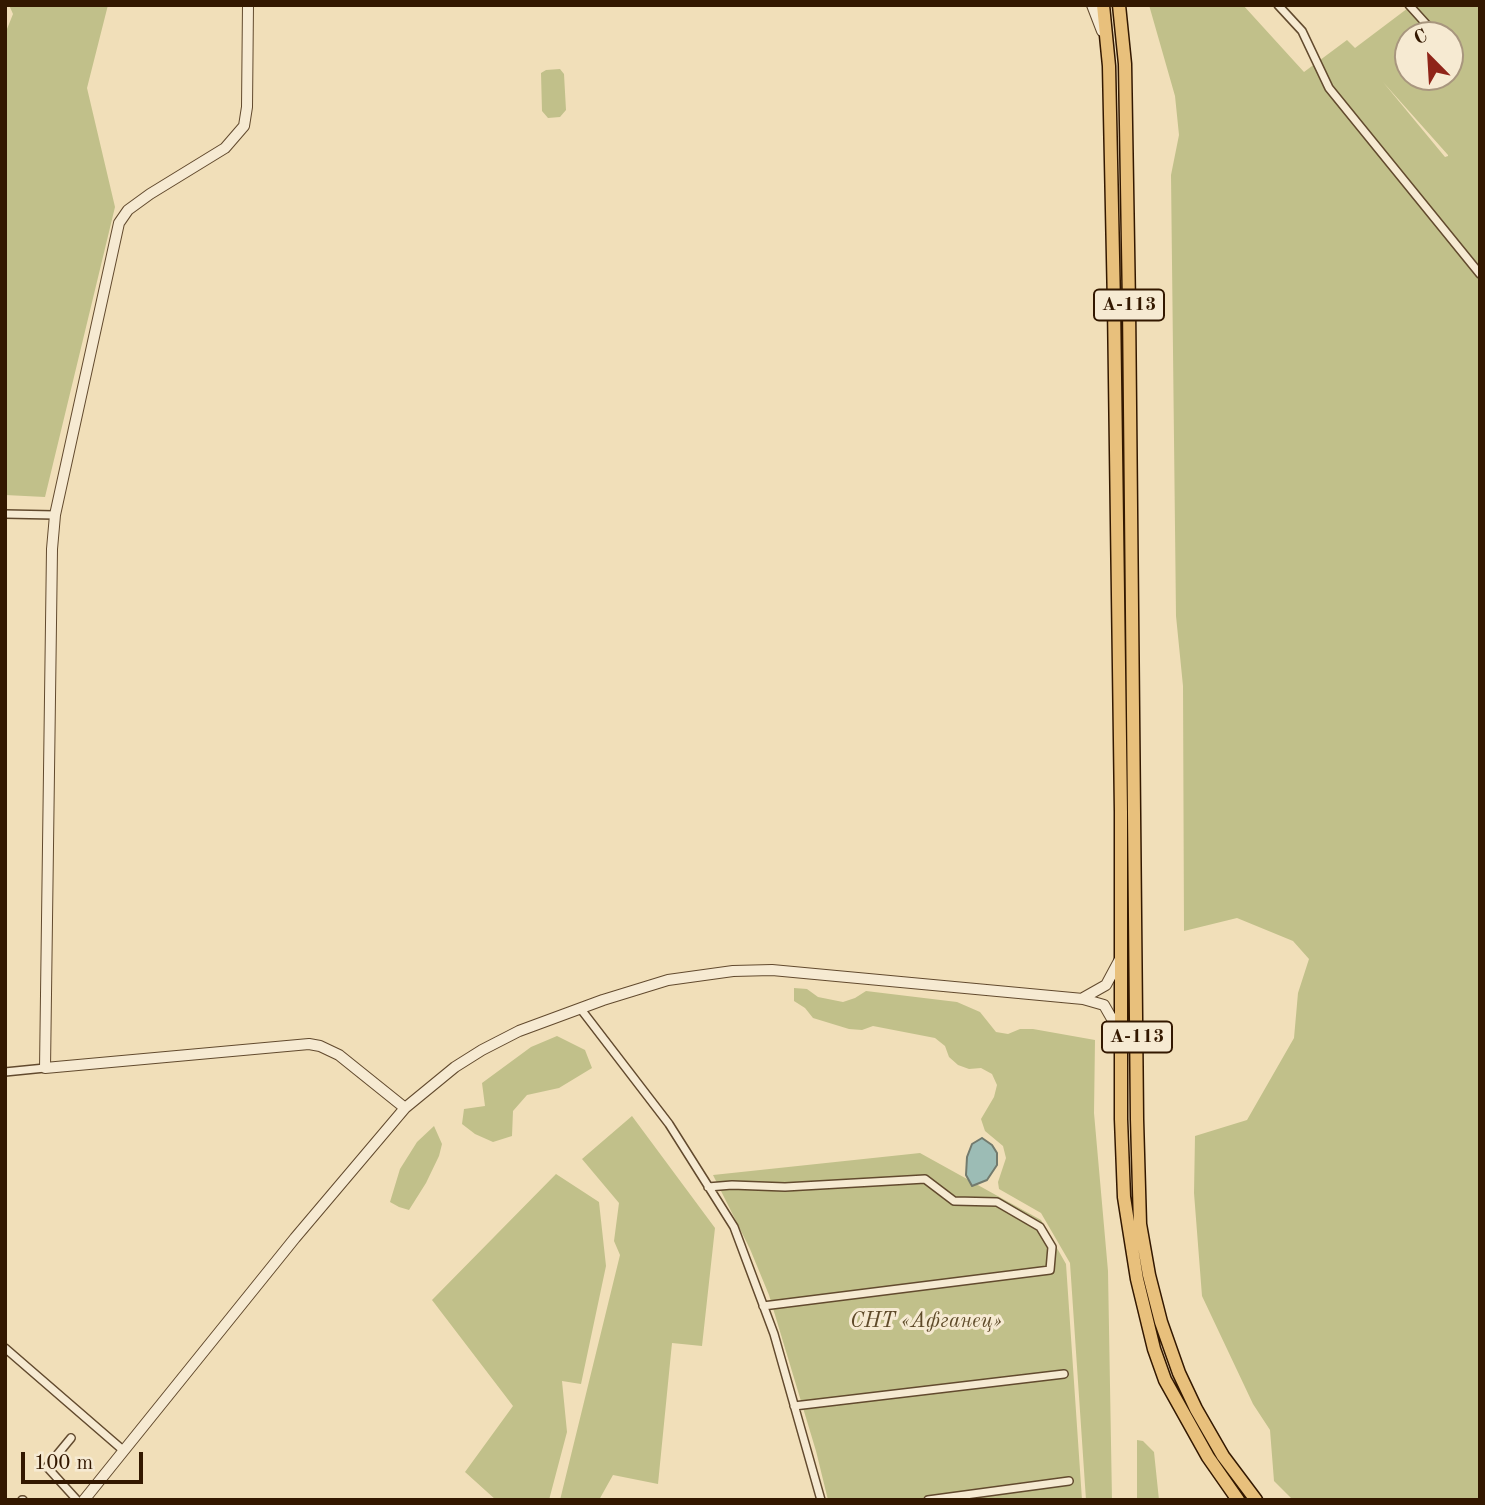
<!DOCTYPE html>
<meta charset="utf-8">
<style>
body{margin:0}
#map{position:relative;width:1485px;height:1505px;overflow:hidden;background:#f1dfb9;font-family:"Old Standard TT",serif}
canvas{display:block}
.frame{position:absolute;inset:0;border:7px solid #331800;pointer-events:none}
.north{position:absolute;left:1394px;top:21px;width:70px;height:70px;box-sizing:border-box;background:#f6ead2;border:2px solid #a8967e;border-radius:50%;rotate:336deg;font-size:19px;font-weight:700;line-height:28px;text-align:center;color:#331800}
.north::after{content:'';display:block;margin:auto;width:24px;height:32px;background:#8f2418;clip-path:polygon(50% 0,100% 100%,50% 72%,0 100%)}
.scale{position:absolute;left:21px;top:1452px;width:122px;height:32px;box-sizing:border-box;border:4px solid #331800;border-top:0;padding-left:9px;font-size:21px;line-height:24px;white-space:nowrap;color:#331800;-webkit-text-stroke:5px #f6ead2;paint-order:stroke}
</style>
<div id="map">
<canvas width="1485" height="1505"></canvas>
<div class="frame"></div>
<div class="north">С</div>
<div class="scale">100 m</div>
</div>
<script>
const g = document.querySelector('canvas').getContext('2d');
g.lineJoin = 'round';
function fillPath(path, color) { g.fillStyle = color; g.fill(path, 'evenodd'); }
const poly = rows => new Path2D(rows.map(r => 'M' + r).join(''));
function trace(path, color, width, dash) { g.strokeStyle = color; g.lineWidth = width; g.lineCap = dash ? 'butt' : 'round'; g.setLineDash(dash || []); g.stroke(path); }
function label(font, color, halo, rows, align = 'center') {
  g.font = font + ' "Old Standard TT",serif'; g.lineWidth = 6; g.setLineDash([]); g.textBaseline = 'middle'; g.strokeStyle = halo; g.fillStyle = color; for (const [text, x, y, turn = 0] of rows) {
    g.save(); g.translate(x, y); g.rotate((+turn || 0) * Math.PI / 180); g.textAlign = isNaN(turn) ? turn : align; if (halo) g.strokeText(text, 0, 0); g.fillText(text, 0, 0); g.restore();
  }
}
const green = poly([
 [9,5,108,5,87,88,115,207,45,497,5,495,5,34,13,14],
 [1149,5,1243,5,1304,72,1347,40,1355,48,1412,5,1480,5,1480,1500,1293,1500,1274,1481,1270,1430,1253,1404,1202,1296,1194,1193,1195,1136,1247,1120,1294,1038,1298,993,1309,959,1293,941,1237,918,1184,931,1183,686,1176,616,1171,175,1179,135,1175,96],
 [1408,35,1450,35,1450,77,1408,77],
 [1383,82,1448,155,1448,156,1445,157],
 [560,69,564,74,566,110,560,117,548,118,542,111,541,73,546,70],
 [794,988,807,989,818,997,843,1002,855,998,866,991,957,1002,980,1012,996,1032,1008,1034,1020,1029,1033,1029,1095,1040,1094,1113,1108,1271,1112,1500,1086,1500,1070,1263,1041,1213,999,1189,998,1182,1006,1158,1003,1146,985,1131,981,1119,994,1097,997,1085,992,1074,981,1068,969,1069,958,1065,949,1057,945,1046,935,1038,873,1026,862,1030,849,1029,813,1018,805,1008,794,1001],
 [557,1036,585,1050,592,1068,559,1088,527,1095,513,1111,512,1136,493,1142,475,1134,462,1124,464,1109,485,1106,482,1083,531,1047],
 [632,1116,715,1228,702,1346,672,1343,658,1484,613,1475,599,1500,560,1500,620,1255,614,1241,619,1203,582,1159],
 [434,1126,442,1144,439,1156,426,1183,409,1210,399,1207,390,1202,400,1169,417,1142],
 [920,1153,1041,1220,1066,1264,1082,1500,828,1500,816,1451,769,1295,750,1249,713,1175],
 [556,1174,599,1202,606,1266,581,1384,562,1381,567,1432,549,1500,496,1500,465,1472,513,1406,432,1300],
 [1137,1440,1143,1441,1154,1452,1159,1500,1137,1500]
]);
const water = poly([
 [982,1138,992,1145,997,1153,997,1165,987,1180,972,1186,966,1175,967,1157,972,1144,982,1138]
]);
const minor = poly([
 [1278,5,1302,31,1329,88,1480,274],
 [1409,5,1428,26],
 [5,514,55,515],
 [580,1008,669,1124,734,1227,774,1334,821,1500],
 [5,1072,45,1068],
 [708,1187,732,1185,785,1187,925,1179,954,1201,997,1202,1040,1227,1052,1247,1050,1270,763,1306],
 [5,1348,124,1451],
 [794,1406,1064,1374],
 [71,1438,47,1467,77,1500],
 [22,1500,23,1500],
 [928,1500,1069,1481]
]);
const tertiary = poly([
 [248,5,247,107,244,126,225,148,150,194,128,210,119,223,55,515,52,549,45,1068,309,1044,320,1046,339,1055,405,1108],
 [1092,5,1102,31],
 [1083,998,1106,985,1121,957],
 [84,1500,295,1238,405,1108,455,1067,482,1050,519,1031,603,1000,668,980,733,971,772,970,1083,999,1104,1005,1120,1033]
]);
const trunk = poly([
 [1103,5,1109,66,1114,305,1121,812,1121,1119,1124,1197,1137,1279,1154,1349,1165,1380,1208,1457,1238,1500],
 [1119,5,1125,64,1129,305,1137,1119,1140,1224,1149,1275,1161,1322,1179,1373,1196,1409,1223,1456,1256,1500]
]);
const shields = [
 [1129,305,70],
 [1137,1037,70]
];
const shieldNames = [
 ["А-113",1129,305],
 ["А-113",1137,1037]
];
const parkNames = [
 ["СНТ «Афганец»",926,1321]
];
fillPath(green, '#c1c08a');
fillPath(water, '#9cbcb5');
trace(water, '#727a6d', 2);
trace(minor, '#624a2e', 10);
trace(tertiary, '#624a2e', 12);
trace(trunk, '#331800', 15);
trace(minor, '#f6ead2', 7);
trace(tertiary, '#f6ead2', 10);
trace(trunk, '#e8c07c', 12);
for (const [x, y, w] of shields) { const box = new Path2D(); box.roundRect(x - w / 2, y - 15.5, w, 31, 5); g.fillStyle = '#f6ead2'; g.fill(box); trace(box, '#331800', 2); }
label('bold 19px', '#331800', null, shieldNames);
label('italic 21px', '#5e4a29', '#f6ead2', parkNames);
</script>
